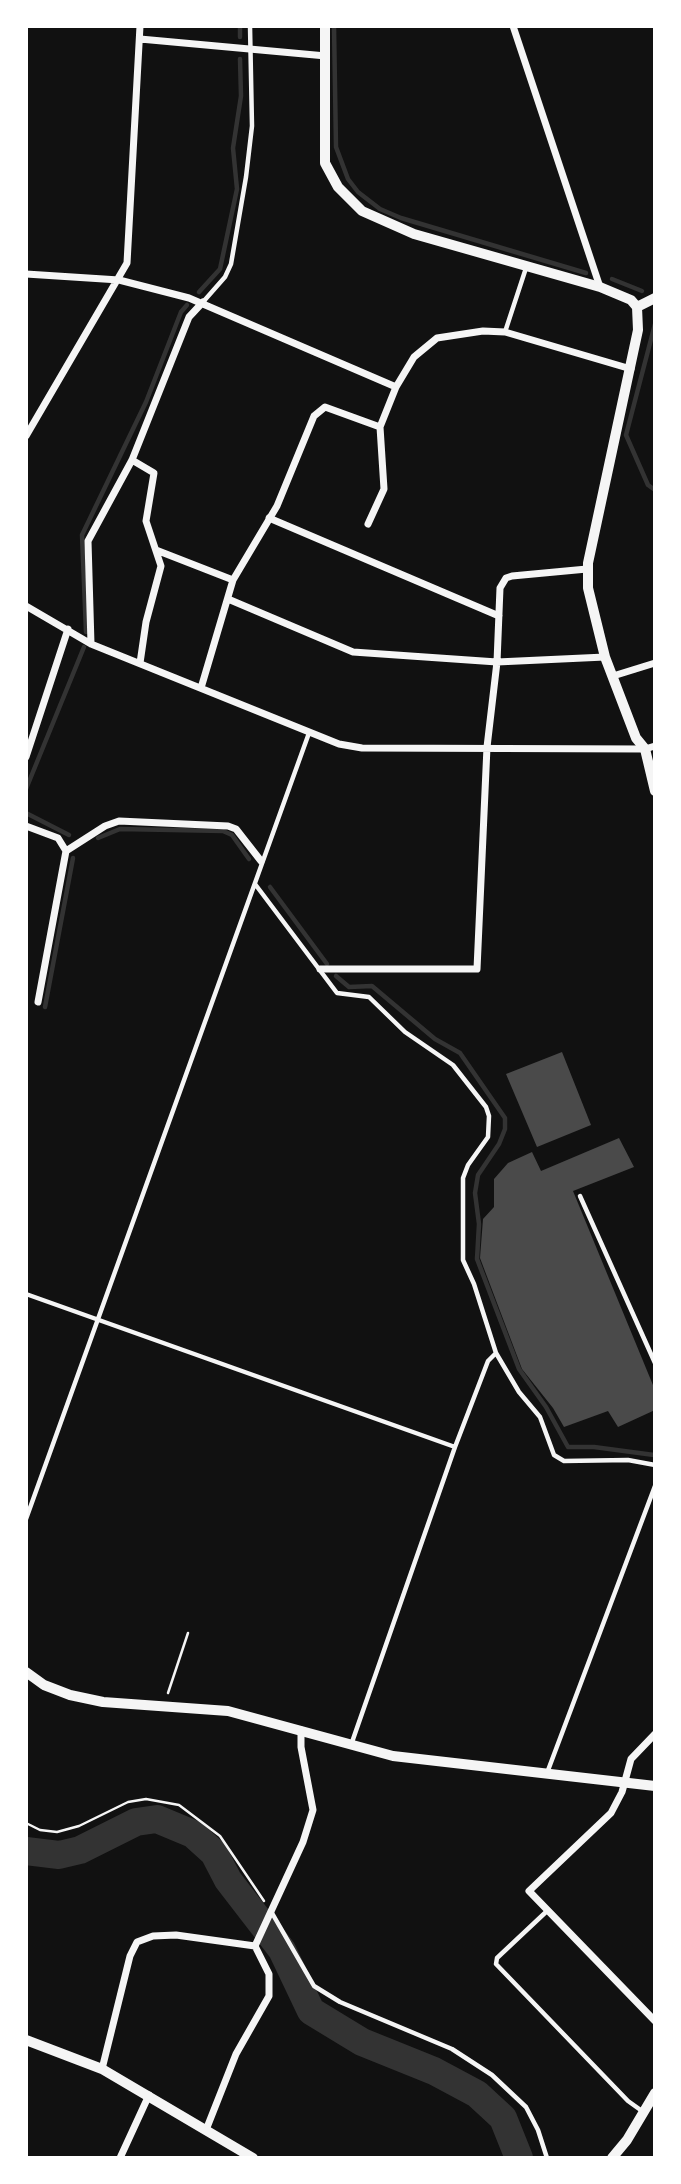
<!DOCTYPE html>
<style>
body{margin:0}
#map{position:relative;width:681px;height:2184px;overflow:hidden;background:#111;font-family:"Archivo Narrow",sans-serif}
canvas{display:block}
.frame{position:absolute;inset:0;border:28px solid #fff;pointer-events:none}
</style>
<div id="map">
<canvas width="681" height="2184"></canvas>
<div class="frame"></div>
</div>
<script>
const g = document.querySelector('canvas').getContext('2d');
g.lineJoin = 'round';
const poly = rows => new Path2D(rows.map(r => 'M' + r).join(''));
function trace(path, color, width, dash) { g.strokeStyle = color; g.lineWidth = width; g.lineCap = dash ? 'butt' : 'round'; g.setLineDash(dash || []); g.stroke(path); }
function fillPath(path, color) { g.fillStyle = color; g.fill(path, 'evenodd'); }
const stream = poly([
 [240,26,240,37],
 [334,26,336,147,348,179,358,192,380,209,401,218,586,273],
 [612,279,642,291],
 [199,292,220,269,237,189,233,148,241,96,240,59],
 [655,324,626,435,648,485,655,490],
 [86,632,82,535,146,402,181,312,187,305],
 [26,789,84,647],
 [26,813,69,835],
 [98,838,120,829,223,831,232,835,249,859],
 [270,887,327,964],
 [336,976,349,987,372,986,435,1039,460,1053,505,1118,505,1129,499,1144,478,1175,475,1193,479,1224,477,1259,519,1369,546,1407,568,1447,594,1447,654,1455],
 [45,1007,73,858]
]);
const river = poly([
 [26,1851,59,1855,80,1850,136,1822,157,1819,193,1834,214,1853,228,1880,282,1950,311,2011,362,2042,434,2071,477,2094,503,2118,519,2158]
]);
const building = poly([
 [562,1052,591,1125,537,1147,506,1074],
 [619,1138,634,1167,573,1191,655,1390,655,1410,618,1427,608,1411,564,1427,553,1408,522,1369,480,1258,483,1219,494,1207,494,1179,508,1163,532,1152,541,1171]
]);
const path = poly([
 [168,1693,188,1633],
 [26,1823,40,1830,57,1832,79,1826,128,1802,146,1799,179,1805,220,1836,264,1901]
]);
const service = poly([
 [203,302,225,277,231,264,246,177,252,126,250,26],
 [505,332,526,268],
 [255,884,337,993,369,997,405,1032,453,1065,486,1107,489,1116,488,1137,468,1165,463,1178,463,1260,474,1284,496,1353,519,1392,540,1417,554,1455,564,1461,628,1460,655,1465],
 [580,1196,655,1363],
 [26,1294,455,1447],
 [26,1519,309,733],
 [351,1745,455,1447,488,1361,496,1353],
 [547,1773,655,1486],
 [547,1911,497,1958,496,1964,628,2101,642,2111],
 [272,1913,314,1986,340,2002,452,2049,492,2075,526,2107,538,2130,547,2158]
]);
const minor = poly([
 [513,26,600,287],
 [140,39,326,56],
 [26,274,119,280,189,298,396,387],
 [26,436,127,263,140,26],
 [132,460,154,473,146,521,161,566,146,622,140,663],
 [269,518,499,616],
 [368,524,384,489,380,427,396,387,414,357,437,338,483,331,505,332,631,369],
 [156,550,233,580],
 [228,599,353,652,497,662,605,657],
 [26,606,91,644,339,744,362,748,645,749,655,746],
 [91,644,88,541,132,460,189,317,203,302],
 [613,676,655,663],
 [201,688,233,580,277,506,314,416,325,407,380,427],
 [26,757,68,629],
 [26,826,58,838,66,851,38,1002],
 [66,851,105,826,119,821,228,826,236,829,261,861],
 [320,969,477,969,487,747,497,662,500,588,506,578,512,576,587,569],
 [655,1734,631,1759,622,1792,611,1813,529,1891,655,2021],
 [102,2069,130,1956,137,1942,153,1936,176,1935,255,1946],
 [206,2130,236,2054,269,1996,269,1974,255,1946,303,1842,313,1810,301,1747,301,1730],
 [120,2158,149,2095]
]);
const tertiary = poly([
 [325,26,325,163,338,187,362,211,414,234,600,287,631,300,637,307,638,330,588,563,588,588,605,657,636,738,645,749,655,791],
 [637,307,655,298],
 [26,1672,44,1685,70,1695,103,1702,228,1711,393,1756,655,1786],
 [26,2040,102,2069,253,2158],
 [612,2158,627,2140,655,2093]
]);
trace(stream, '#333', 4.5);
trace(river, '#333', 28);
fillPath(building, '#4a4a4a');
trace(path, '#f5f5f5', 2.5);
trace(service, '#f5f5f5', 4.5);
trace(minor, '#f5f5f5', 7);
trace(tertiary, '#f5f5f5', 10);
</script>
